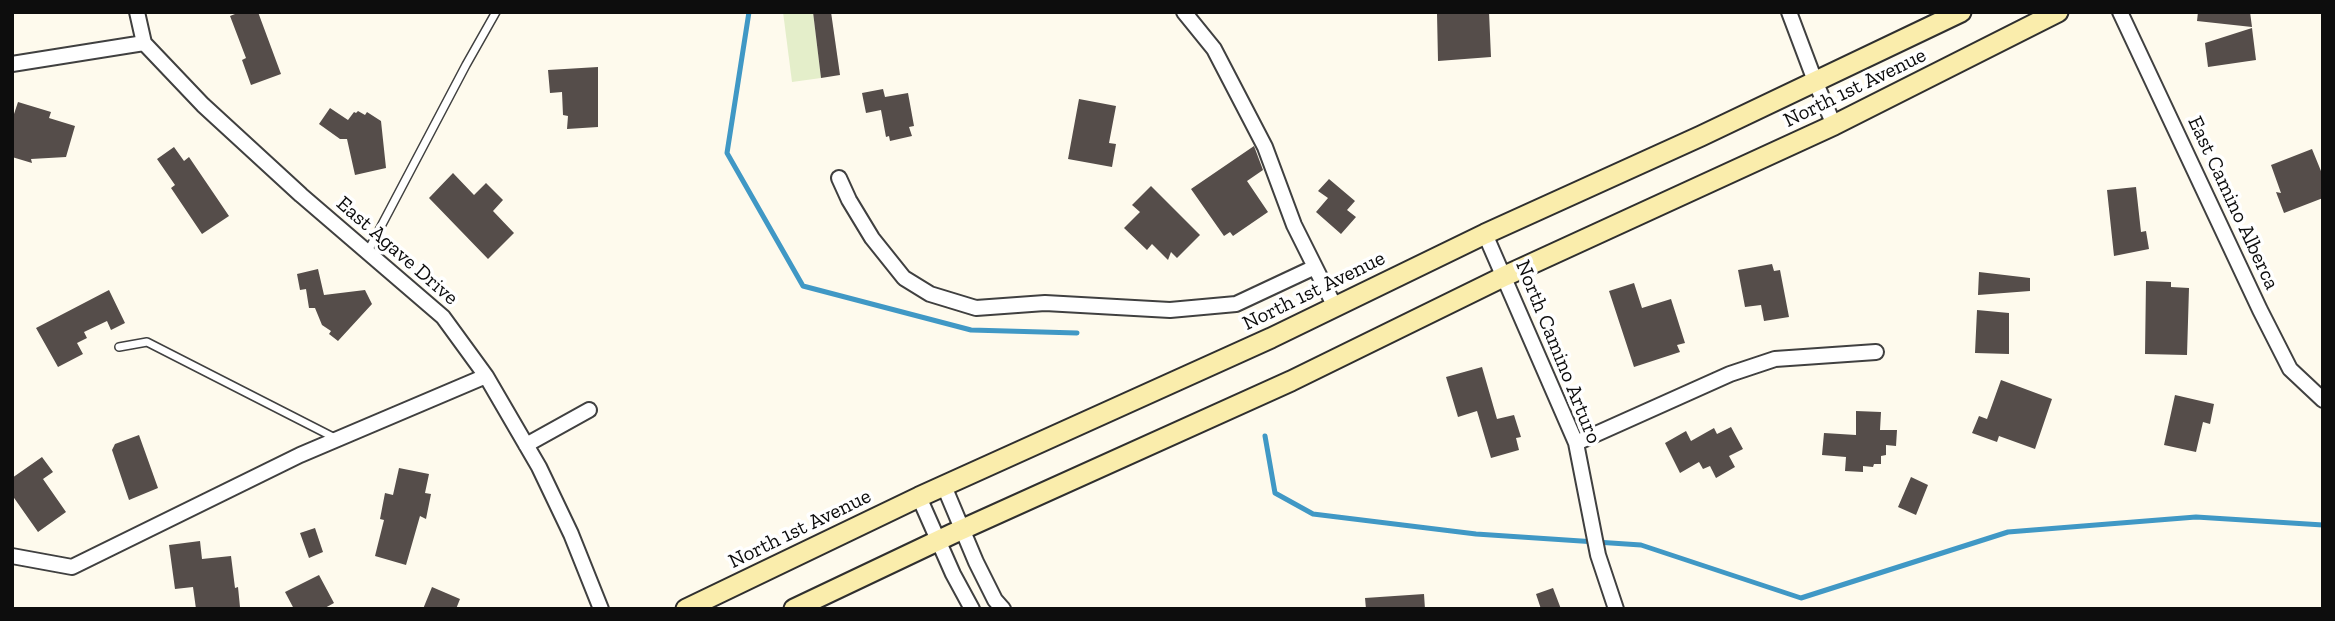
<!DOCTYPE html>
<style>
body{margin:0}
#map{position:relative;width:2335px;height:621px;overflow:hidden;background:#fefaed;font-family:"Zilla Slab",serif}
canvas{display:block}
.frame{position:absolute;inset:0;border:14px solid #0d0d0d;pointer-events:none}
</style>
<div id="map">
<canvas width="2335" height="621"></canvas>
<div class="frame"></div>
</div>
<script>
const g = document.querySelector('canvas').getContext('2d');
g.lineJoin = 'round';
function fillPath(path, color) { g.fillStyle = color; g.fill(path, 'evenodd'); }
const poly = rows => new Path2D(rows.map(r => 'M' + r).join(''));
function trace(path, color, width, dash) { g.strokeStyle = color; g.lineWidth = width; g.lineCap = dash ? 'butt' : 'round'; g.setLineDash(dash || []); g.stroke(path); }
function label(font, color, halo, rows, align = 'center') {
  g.font = font + ' "Zilla Slab",serif'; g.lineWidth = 7; g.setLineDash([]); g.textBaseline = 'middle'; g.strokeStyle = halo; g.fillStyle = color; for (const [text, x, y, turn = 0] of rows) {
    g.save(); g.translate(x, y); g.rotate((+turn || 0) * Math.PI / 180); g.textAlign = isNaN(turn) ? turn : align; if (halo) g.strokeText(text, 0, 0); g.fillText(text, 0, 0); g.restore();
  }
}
const pitch = poly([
 [783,12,813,12,821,78,792,82]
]);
const stream = poly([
 [749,12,727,153,803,286,971,330,1077,333],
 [1265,436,1275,493,1313,514,1476,534,1641,545,1801,598,2008,532,2196,517,2323,525]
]);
const building = poly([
 [240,12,258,12,281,74,251,85,242,60,246,58,230,16],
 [813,12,831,12,840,75,821,78],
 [1461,12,1489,12,1491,57,1438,61,1437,13],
 [2198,12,2250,12,2252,27,2197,21],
 [2252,28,2256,60,2208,67,2205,43],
 [598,67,598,127,567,129,568,116,563,115,562,92,550,93,548,70],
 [883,89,885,97,908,93,914,126,909,127,912,136,890,141,889,136,886,137,881,110,866,113,862,93],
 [1079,99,1116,106,1109,143,1116,144,1112,167,1068,159],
 [18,102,51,112,49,118,75,126,66,157,31,159,32,163,12,157,12,120],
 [330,108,348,120,354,112,356,113,358,111,365,115,367,112,381,121,386,168,355,175,347,139,340,139,319,124],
 [1254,146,1263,170,1247,181,1268,212,1233,236,1230,232,1224,236,1191,189],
 [174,147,184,161,189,157,229,216,202,234,171,188,175,185,157,159],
 [2312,149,2323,176,2323,198,2284,213,2276,192,2281,193,2271,165],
 [453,173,474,195,486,183,503,200,493,211,514,233,488,259,429,198],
 [1329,179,1355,201,1347,210,1356,217,1341,234,1316,212,1328,198,1318,191],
 [1151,186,1200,235,1177,258,1171,252,1168,260,1152,244,1147,250,1124,228,1140,212,1132,205],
 [2136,187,2141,232,2146,231,2149,249,2114,256,2107,190],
 [1772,264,1774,271,1780,270,1789,317,1764,321,1761,305,1745,307,1738,270],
 [318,269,324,295,365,290,372,304,338,341,329,334,331,331,322,325,315,308,309,308,306,289,300,290,297,274],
 [1979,272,2030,278,2030,291,1978,295],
 [2146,281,2171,282,2171,287,2189,288,2187,355,2145,354],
 [1634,283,1642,308,1671,299,1685,343,1677,345,1680,352,1634,367,1609,291],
 [109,290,125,323,111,330,107,321,84,332,87,338,77,343,83,354,58,367,36,328],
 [1977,310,2009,313,2009,354,1975,353],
 [1482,367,1497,419,1514,415,1521,437,1516,438,1519,450,1491,458,1477,411,1458,417,1446,377],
 [2001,380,2052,399,2035,449,1999,436,1997,442,1972,433,1979,416,1987,419],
 [2175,395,2214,404,2210,424,2203,422,2196,452,2164,445],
 [1856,411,1881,412,1880,430,1897,430,1896,446,1886,445,1886,455,1881,456,1881,464,1874,464,1873,467,1863,466,1863,472,1845,471,1846,457,1822,455,1824,433,1856,435],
 [1731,427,1743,449,1729,456,1735,467,1716,478,1710,466,1703,469,1699,462,1680,473,1665,443,1686,431,1691,441,1714,428,1717,434],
 [139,435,158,488,129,500,112,450,115,444],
 [42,457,53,472,43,479,66,512,38,532,12,495,12,478],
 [399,468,429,474,425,493,431,494,426,519,420,516,406,565,375,556,384,520,380,519,385,493,393,495],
 [1911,477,1928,485,1916,515,1898,507],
 [315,528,323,552,309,558,300,533],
 [200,541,202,559,231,556,235,588,238,587,240,607,232,609,196,609,193,587,175,589,169,545],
 [319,575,334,603,323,609,294,609,285,592],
 [432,587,460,599,456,609,423,609],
 [1553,588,1561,609,1541,609,1536,594],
 [1424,594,1425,609,1366,609,1365,598]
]);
const service = poly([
 [368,251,466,65,496,12],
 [119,347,147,342,337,439]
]);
const minor = poly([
 [137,12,144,43],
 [1184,12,1214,49,1265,147,1294,225,1335,307],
 [1789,12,1815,81,1834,125],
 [2120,12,2260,310,2290,369,2323,400],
 [144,43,203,105,301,195,443,317,486,376,539,467,571,534,601,609],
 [12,64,144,43],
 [839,178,849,200,872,238,904,278,930,294,976,308,1045,303,1170,310,1236,304,1315,267],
 [1485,234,1576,443,1598,555,1616,609],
 [1576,443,1730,374,1775,359,1876,352],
 [526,445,589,410],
 [944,486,976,562,995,600,1003,609],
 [919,497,953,574,972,609],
 [12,556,72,567,300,455,486,376]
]);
const secondary = poly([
 [686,609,919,497,1271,338,1485,234,1701,136,1961,12],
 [794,609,952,534,1291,381,1505,276,1834,125,2058,12]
]);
const streetNames = [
 ["North 1st Avenue",1855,88,-26],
 ["East Camino Alberca",2233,203,65],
 ["East Agave Drive",397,251,41],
 ["North 1st Avenue",1314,291,-26],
 ["North Camino Arturo",1558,352,68],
 ["North 1st Avenue",800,529,-26]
];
fillPath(pitch, '#e4eeca');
trace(stream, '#4098c5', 5);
fillPath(building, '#554d4a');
trace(service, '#404040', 10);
trace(minor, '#404040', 18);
trace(secondary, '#2f2f2f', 23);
trace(service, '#fff', 7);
trace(minor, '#fff', 14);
trace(secondary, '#faedac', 19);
label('21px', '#0d0d0d', '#fff', streetNames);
</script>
